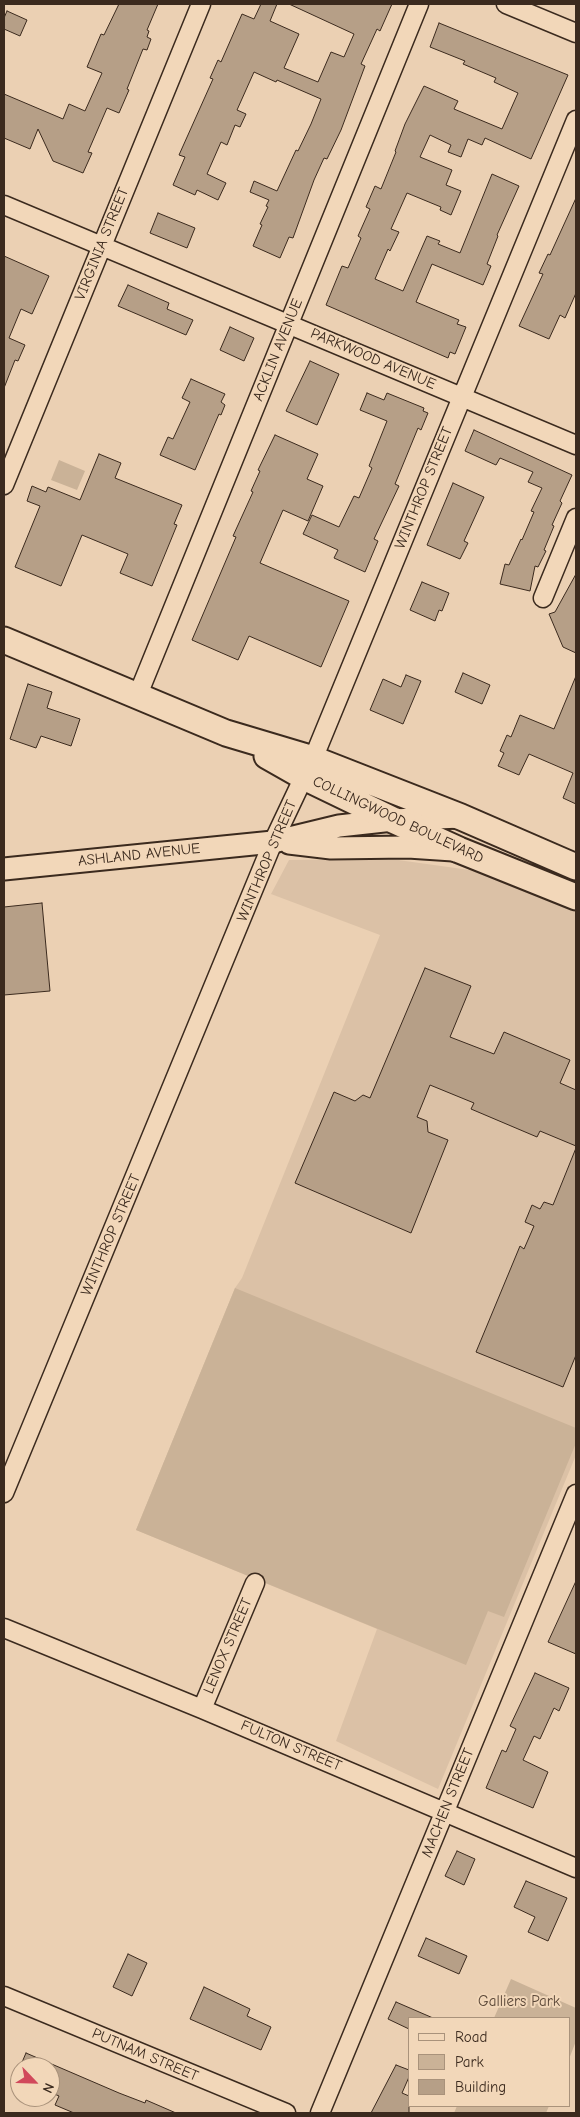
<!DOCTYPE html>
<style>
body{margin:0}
#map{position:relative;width:580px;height:2117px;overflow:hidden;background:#ebd0b3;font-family:"Comic Neue",sans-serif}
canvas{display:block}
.frame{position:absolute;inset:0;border:5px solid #3b2a1e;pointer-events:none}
.legend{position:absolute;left:408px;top:2017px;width:162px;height:90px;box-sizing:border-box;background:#f2d7b9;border:1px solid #a9927b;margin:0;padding:6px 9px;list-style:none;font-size:15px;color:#3b2a1e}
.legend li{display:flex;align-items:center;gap:10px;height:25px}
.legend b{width:25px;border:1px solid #a9927b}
.north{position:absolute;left:10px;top:2057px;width:50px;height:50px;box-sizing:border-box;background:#f2d7b9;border:1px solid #a9927b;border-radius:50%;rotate:114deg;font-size:14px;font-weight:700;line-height:20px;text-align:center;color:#3b2a1e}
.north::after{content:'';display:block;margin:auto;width:18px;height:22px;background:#d1495b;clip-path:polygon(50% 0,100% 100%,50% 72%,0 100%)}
</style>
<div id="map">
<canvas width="580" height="2117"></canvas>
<div class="frame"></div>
<ul class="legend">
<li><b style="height:6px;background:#f2d7b9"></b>Road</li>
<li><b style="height:14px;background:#cab297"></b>Park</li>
<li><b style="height:14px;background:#b69f87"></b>Building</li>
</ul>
<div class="north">N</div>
</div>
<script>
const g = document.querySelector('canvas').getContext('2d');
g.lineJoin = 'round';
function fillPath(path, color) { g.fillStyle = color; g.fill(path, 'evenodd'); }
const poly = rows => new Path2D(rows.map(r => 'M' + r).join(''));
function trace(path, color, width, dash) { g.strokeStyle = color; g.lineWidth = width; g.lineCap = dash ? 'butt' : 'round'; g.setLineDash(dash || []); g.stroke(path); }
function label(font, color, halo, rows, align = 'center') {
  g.font = font + ' "Comic Neue",sans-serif'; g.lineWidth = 4; g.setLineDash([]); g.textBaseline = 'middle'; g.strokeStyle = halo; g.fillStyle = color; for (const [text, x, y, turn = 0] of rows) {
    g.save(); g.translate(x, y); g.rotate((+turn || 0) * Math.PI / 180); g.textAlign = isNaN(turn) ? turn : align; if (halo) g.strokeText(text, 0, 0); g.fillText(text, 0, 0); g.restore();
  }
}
const built = poly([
 [391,859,491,873,576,908,576,1455,438,1789,336,1741,377,1629,136,1530,235,1288,242,1278,380,935,271,894,289,860]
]);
const green = poly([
 [59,460,85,471,77,490,51,480],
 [235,1288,576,1428,576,1443,504,1617,488,1611,466,1665,136,1530],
 [511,1979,576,2008,576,2041,569,2059,569,2018,494,2018],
 [457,2106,549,2106,546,2113,454,2113]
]);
const building = poly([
 [119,4,158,4,147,30,149,31,147,37,151,39,147,50,143,49,127,89,129,90,119,113,107,108,88,152,92,153,83,173,53,161,38,129,30,149,4,138,4,94,63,119,69,104,85,111,102,73,87,67,101,34,104,35,119,4],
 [261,4,277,4,270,21,299,34,284,68,318,82,331,52,344,57,354,34,289,4,392,4,380,31,377,29,361,64,365,66,341,130,327,159,324,158,314,180,293,238,289,237,280,258,253,246,262,225,260,224,268,207,266,206,269,200,250,192,254,181,277,191,296,150,298,151,311,124,321,99,277,80,276,82,254,72,237,110,246,114,240,127,235,125,227,145,221,142,207,174,226,183,218,200,197,190,195,195,173,185,185,157,179,155,213,79,210,78,218,60,221,62,242,14,254,19,261,4],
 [7,11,27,20,20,36,4,29,4,18,7,11],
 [439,23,568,75,531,159,485,138,482,145,468,139,461,157,448,152,451,145,430,135,420,157,452,170,446,185,461,191,451,215,440,210,441,207,407,193,391,229,399,232,390,251,388,249,375,279,403,291,427,236,440,241,438,244,460,253,492,174,519,186,497,235,498,236,487,264,491,266,483,285,432,264,416,302,459,320,457,324,466,327,455,354,450,352,448,358,326,305,342,266,348,268,361,238,358,236,370,209,366,207,375,186,381,189,396,152,395,151,405,124,424,86,458,101,454,109,502,129,518,93,494,82,496,78,463,64,465,61,430,47,439,23],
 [576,198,576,293,565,318,560,315,549,339,519,326,543,274,539,273,548,254,550,255,576,198],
 [158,213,195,228,187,248,150,233,158,213],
 [4,256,49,276,32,314,21,309,9,338,25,345,18,361,15,360,4,388,4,256],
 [128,285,169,303,167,309,193,320,186,335,118,306,128,285],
 [230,327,254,338,244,361,220,350,230,327],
 [310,361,339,374,317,425,286,411,310,361],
 [191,379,225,394,221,402,225,405,221,415,219,414,195,470,160,455,168,437,173,439,190,402,182,398,191,379],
 [367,393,384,400,387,393,424,408,423,411,428,413,421,430,418,428,395,484,399,486,374,539,378,541,365,572,334,558,338,550,303,534,312,515,339,527,354,496,359,498,372,468,369,466,387,421,360,410,367,393],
 [474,430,572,475,560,501,562,503,552,525,554,526,544,550,546,551,538,567,535,566,530,591,500,584,505,564,509,565,521,539,522,540,534,512,531,511,542,488,528,482,533,472,500,458,496,465,465,451,474,430],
 [275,435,318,454,307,479,323,486,308,521,283,510,260,563,349,601,321,667,249,636,238,660,192,640,236,537,233,536,253,492,251,491,260,471,258,470,275,435],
 [99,454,121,463,115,478,182,505,174,524,177,525,152,586,120,573,128,554,82,535,61,586,15,567,40,506,27,501,32,486,46,492,48,487,80,500,99,454],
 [453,483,484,497,464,541,468,543,460,559,427,545,453,483],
 [576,574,576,653,563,647,549,614,555,612,576,574],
 [422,582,449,593,442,611,439,610,435,621,410,610,422,582],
 [463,673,490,685,482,704,455,692,463,673],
 [406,675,421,681,403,724,370,710,383,679,401,687,406,675],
 [576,676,576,804,563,798,573,773,529,754,519,775,498,766,504,753,500,751,507,735,511,737,520,715,554,729,576,676],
 [28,684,52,692,47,708,80,719,71,746,41,736,36,748,10,739,28,684],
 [42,903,50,991,4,995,4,907,42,903],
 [425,968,471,986,450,1037,494,1054,504,1032,570,1060,560,1083,576,1090,576,1146,540,1131,537,1137,471,1109,474,1103,430,1085,417,1117,427,1121,428,1132,448,1140,411,1233,295,1183,334,1092,355,1101,363,1095,370,1098,425,968],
 [576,1148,576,1355,563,1387,476,1352,520,1246,524,1249,534,1226,525,1222,532,1205,540,1209,544,1202,553,1205,576,1148],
 [576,1581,576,1654,548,1642,576,1581],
 [535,1673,569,1688,559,1711,554,1708,540,1739,534,1736,523,1760,548,1772,533,1808,486,1788,502,1750,506,1752,516,1729,510,1726,535,1673],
 [457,1851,475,1859,464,1885,445,1876,457,1851],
 [526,1881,567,1898,548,1941,528,1932,535,1917,514,1907,526,1881],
 [426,1938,467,1956,459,1974,418,1956,426,1938],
 [128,1954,147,1963,132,1996,113,1987,128,1954],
 [204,1987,250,2009,247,2016,271,2027,261,2050,190,2019,204,1987],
 [396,2002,433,2018,409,2018,409,2029,388,2019,396,2002],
 [26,2053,119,2093,145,2103,146,2100,176,2113,74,2113,55,2105,59,2096,50,2092,50,2067,20,2067,26,2053],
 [396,2065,409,2070,409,2077,402,2093,409,2096,409,2113,371,2113,396,2065]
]);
const minor = poly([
 [506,4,576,33],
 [4,205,576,445],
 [4,485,201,4],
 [543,598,576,518],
 [137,697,419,4],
 [4,1493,273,842,318,747,576,120],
 [4,1628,202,1709,576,1868],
 [202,1709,255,1583],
 [4,1996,286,2113],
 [320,2113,576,1494]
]);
const tertiary = poly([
 [289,843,331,848,408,847,453,850],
 [4,869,273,842,339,826,393,820,460,817]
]);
const secondary = poly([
 [4,640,226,733,313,759,461,817,576,867],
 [267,756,304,777,393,820,459,850,576,897]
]);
const streetNames = [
 ["VIRGINIA STREET",102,244,-68],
 ["ACKLIN AVENUE",278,350,-68],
 ["PARKWOOD AVENUE",373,359,23],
 ["WINTHROP STREET",424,488,-68],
 ["COLLINGWOOD BOULEVARD",398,820,25],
 ["ASHLAND AVENUE",139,855,-6],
 ["WINTHROP STREET",267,861,-67],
 ["WINTHROP STREET",111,1235,-67],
 ["LENOX STREET",228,1646,-67],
 ["FULTON STREET",291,1746,23],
 ["MACHEN STREET",448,1803,-68],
 ["PUTNAM STREET",145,2055,23]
];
const parkNames = [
 ["Galliers Park",519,2002]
];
fillPath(built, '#dbc1a6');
fillPath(green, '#cab297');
fillPath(building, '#b69f87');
trace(building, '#3b2a1e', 1);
trace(minor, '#3b2a1e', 21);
trace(tertiary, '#3b2a1e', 25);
trace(secondary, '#3b2a1e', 29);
trace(minor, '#f2d7b9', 18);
trace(tertiary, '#f2d7b9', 21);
trace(secondary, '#f2d7b9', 25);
label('15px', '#3b2a1e', '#f2d7b9', streetNames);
label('15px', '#584536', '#f2d7b9', parkNames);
</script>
